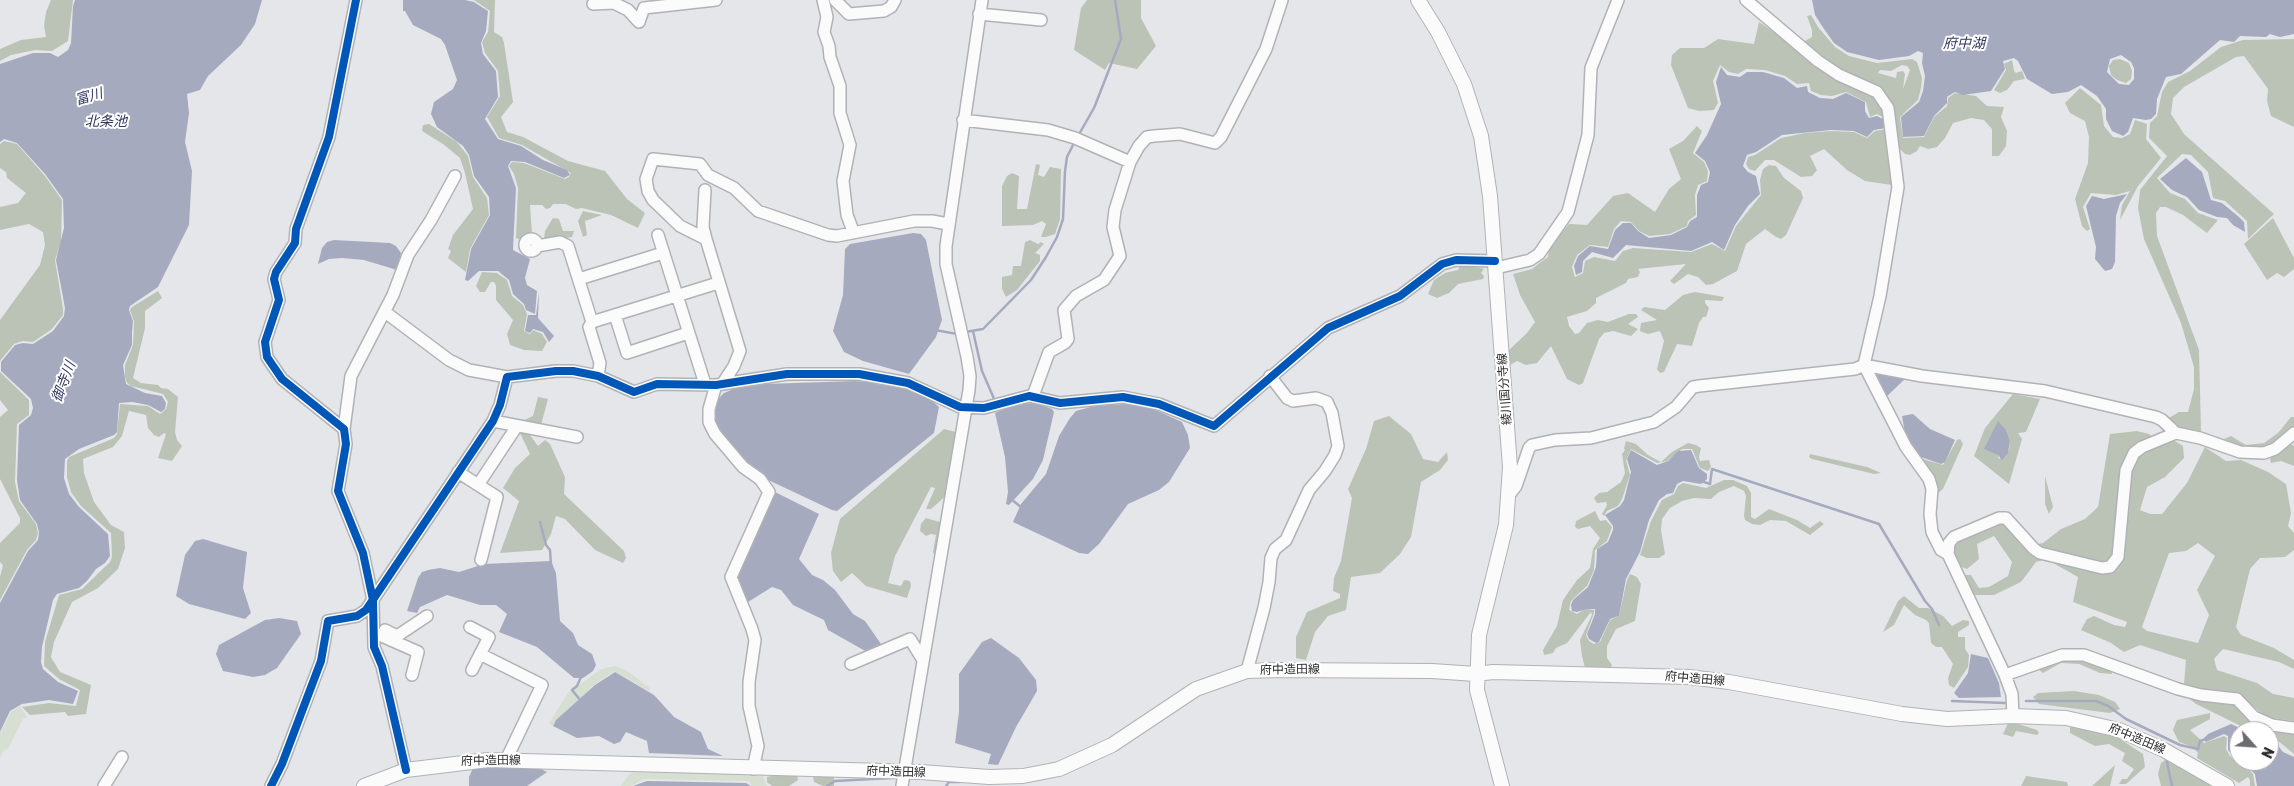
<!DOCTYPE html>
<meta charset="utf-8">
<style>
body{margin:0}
#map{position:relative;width:2294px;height:786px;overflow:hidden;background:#e5e6ea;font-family:Rubik,sans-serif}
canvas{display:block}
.north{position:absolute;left:2229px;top:721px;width:50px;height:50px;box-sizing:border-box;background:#fff;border:1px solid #aaaaab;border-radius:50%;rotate:116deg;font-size:14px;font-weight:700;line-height:20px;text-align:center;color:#2b2b2d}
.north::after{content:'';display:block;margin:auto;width:18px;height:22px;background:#6c6c6f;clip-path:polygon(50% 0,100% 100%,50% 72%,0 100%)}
</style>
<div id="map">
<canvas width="2294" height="786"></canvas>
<div class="north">N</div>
</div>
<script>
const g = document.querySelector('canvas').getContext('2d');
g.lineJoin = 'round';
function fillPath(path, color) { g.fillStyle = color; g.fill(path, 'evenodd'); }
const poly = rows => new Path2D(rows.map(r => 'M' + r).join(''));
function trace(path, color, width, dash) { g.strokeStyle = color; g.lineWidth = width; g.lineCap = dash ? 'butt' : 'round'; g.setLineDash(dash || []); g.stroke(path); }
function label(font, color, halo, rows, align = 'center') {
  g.font = font + ' Rubik,"Noto Sans JP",sans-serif'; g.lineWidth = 4; g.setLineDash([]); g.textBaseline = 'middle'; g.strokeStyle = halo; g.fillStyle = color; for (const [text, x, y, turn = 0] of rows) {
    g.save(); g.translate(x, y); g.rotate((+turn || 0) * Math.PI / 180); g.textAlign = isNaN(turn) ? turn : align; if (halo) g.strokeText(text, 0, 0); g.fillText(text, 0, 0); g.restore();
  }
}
const green = poly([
 [615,666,626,670,650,688,649,691,614,671,595,684,552,726,549,723,568,693,601,669],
 [20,706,27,717,23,719,8,749,4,750,0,758,0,734,11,712],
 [637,770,762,774,767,786,752,786,749,781,743,781,644,779,631,786,621,786,629,774]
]);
const forest = poly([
 [51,0,73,0,68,41,52,51,35,50,11,55,0,61,0,49,21,40,46,37,44,26,46,12],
 [474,0,495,0,494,32,502,37,504,43,513,102,501,117,507,132,523,137,568,161,605,171,627,199,645,213,638,228,611,215,582,208,576,209,566,204,553,204,550,208,546,209,542,205,530,205,532,233,521,240,516,238,518,188,514,174,509,166,512,162,524,163,565,179,569,177,571,173,522,145,499,138,487,117,500,96,498,71,485,53,482,42,488,32,490,11],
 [1087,0,1141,0,1141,18,1156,46,1137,69,1109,63,1105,70,1074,50,1081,8],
 [1811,15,1818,27,1835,47,1849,56,1877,63,1912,59,1917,62,1922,78,1921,88,1918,100,1900,117,1903,138,1924,137,1934,117,1947,106,1948,98,1955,93,1976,96,1987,106,2004,107,2001,117,2007,131,2006,146,1999,156,1992,156,1992,129,1984,120,1971,118,1953,123,1945,138,1937,147,1928,149,1920,146,1917,151,1910,155,1905,154,1897,146,1889,150,1892,185,1865,181,1847,170,1824,149,1810,156,1817,170,1812,176,1801,177,1774,160,1765,160,1755,171,1749,169,1746,164,1748,157,1755,155,1781,138,1805,133,1831,131,1854,132,1867,138,1875,131,1887,129,1888,120,1877,114,1870,117,1866,102,1846,92,1832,96,1821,95,1811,91,1809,83,1797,84,1785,76,1765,70,1746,69,1738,74,1729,72,1720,65,1713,81,1718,103,1714,110,1699,111,1688,108,1671,65,1672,55,1680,48,1704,48,1718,39,1754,44,1759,22,1775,33,1803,42,1812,37,1812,30,1807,16],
 [1902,65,1907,66,1910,70,1903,89,1905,74,1903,71,1897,72,1896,78,1878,73,1880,70,1891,71],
 [2294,39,2294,127,2271,116,2267,101,2268,89,2244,56,2236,57,2184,87,2173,98,2171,114,2184,134,2274,214,2248,239,2247,221,2225,201,2213,198,2208,172,2191,155,2182,154,2157,178,2170,193,2185,199,2198,213,2218,220,2207,233,2183,215,2166,207,2160,207,2156,213,2157,236,2199,350,2201,432,2195,434,2181,430,2167,419,2179,412,2188,412,2194,389,2194,367,2181,323,2144,239,2138,208,2140,190,2167,156,2149,138,2150,123,2157,116,2162,92,2168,82,2190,71,2221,47,2243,40],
 [2120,59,2129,63,2132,71,2131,79,2126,83,2117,80,2111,75,2109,66,2113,60],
 [2012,60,2014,71,2016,73,2022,71,2025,79,2014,81,2007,90,2000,93,1994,90,2006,70,2004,64],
 [2080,88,2101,105,2104,126,2113,137,2122,138,2130,134,2135,120,2147,124,2146,139,2161,158,2138,186,2120,220,2122,205,2130,191,2116,195,2091,193,2083,207,2090,229,2087,231,2082,226,2075,199,2088,163,2089,137,2085,121,2070,113,2065,103],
 [429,124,457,142,468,156,473,177,487,198,489,215,470,249,466,272,448,258,451,251,448,249,453,235,473,209,465,173,460,158,443,144,422,131,423,125],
 [1697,126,1702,131,1693,153,1704,162,1708,171,1707,181,1698,185,1695,195,1696,215,1688,221,1687,226,1670,234,1649,236,1639,231,1631,222,1621,221,1614,229,1608,247,1590,245,1577,255,1572,267,1575,277,1583,273,1585,261,1594,257,1615,261,1623,251,1633,248,1691,252,1712,244,1725,251,1736,226,1761,195,1760,180,1763,169,1769,165,1776,166,1784,178,1801,191,1803,198,1786,235,1781,239,1776,237,1765,229,1746,244,1737,271,1713,284,1706,285,1698,277,1688,274,1674,284,1670,281,1686,264,1638,269,1640,272,1638,277,1628,279,1626,283,1596,298,1596,303,1587,311,1567,317,1569,326,1575,334,1579,333,1587,323,1598,320,1608,322,1629,314,1636,314,1638,317,1628,324,1638,329,1631,336,1613,331,1604,333,1599,339,1583,383,1579,385,1567,379,1551,346,1537,363,1526,365,1517,361,1510,365,1508,351,1527,333,1535,322,1520,295,1513,274,1532,269,1541,262,1548,257,1549,248,1569,224,1587,225,1613,196,1628,193,1655,212,1669,189,1681,179,1669,149,1683,141],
 [4,141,17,144,45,176,62,200,61,242,55,260,63,309,63,315,52,329,33,342,23,341,14,344,0,361,0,320,40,265,45,245,43,232,29,224,0,230,0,207,18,203,26,193,7,178,6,172,0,168,0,144],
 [1036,164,1040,165,1038,175,1044,177,1050,167,1061,169,1060,219,1055,234,1046,237,1041,237,1046,224,1042,221,1033,225,1002,226,1002,186,1007,176,1012,173,1019,176,1017,209,1027,209],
 [583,211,602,215,585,221,587,235,583,237,578,221],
 [553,218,559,219,563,231,574,231,572,237,547,241,544,239,545,231],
 [2273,218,2294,258,2294,269,2284,277,2277,273,2267,280,2244,244],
 [1030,240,1038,244,1041,242,1044,244,1035,253,1040,255,1040,261,1017,290,1006,297,1002,289,1002,277,1012,275,1013,266,1021,266,1025,242],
 [1461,264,1484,269,1481,273,1484,276,1483,279,1458,284,1449,293,1437,298,1428,294,1434,280,1445,273,1458,270],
 [482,272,497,273,507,280,512,296,523,305,527,314,524,331,530,334,533,330,542,334,547,342,542,351,524,350,510,345,507,334,513,320,496,300,496,286,494,282,491,282,485,292,480,292,476,286],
 [158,291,162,298,145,311,145,328,133,378,141,383,158,385,161,388,168,389,178,397,175,432,177,440,182,446,172,461,158,458,166,434,164,433,159,437,154,435,148,428,146,415,129,411,122,436,113,447,83,459,84,473,94,502,111,525,124,532,125,548,118,569,98,588,72,602,54,642,51,657,60,672,91,685,86,714,68,716,65,712,30,715,22,707,49,703,76,706,80,690,59,679,44,666,45,642,59,595,82,589,110,562,112,557,111,533,81,506,71,492,67,477,67,461,69,457,114,438,117,434,120,404,148,406,160,414,166,409,168,402,163,394,131,386,127,383,125,377,125,365,133,345,134,321,130,310,132,307],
 [1695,292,1724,297,1722,301,1705,300,1705,303,1709,308,1706,317,1703,317,1699,323,1692,346,1677,344,1664,372,1660,373,1657,369,1664,341,1660,331,1648,334,1640,331,1641,323,1657,320,1641,310,1644,307,1665,310,1683,295],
 [0,372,29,400,29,415,17,424,15,482,19,501,36,524,38,533,36,540,27,550,0,600,0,577,3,565,0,562,0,543,20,523,20,518,0,479,0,417,8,410,0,400],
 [2013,394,2040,399,2026,432,2018,433,2022,439,2009,484,1974,456,1985,428],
 [2006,430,2010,440,2009,450,1999,459,1998,455],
 [538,397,548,399,541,425,527,431,538,446,545,440,550,444,565,477,564,494,624,551,626,558,623,563,595,550,565,519,556,516,551,534,542,550,500,553,519,501,503,488,515,468,530,454,520,433,522,421,533,416],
 [1389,416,1411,434,1423,459,1438,462,1447,452,1448,460,1440,470,1421,482,1411,537,1400,554,1380,573,1351,577,1346,610,1328,616,1315,632,1306,660,1296,658,1296,637,1307,612,1340,598,1340,594,1333,591,1334,578,1341,561,1352,498,1348,489,1366,449,1374,421],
 [2291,417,2294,417,2294,430,2289,443,2294,446,2294,466,2281,461,2271,463,2270,459,2275,452,2249,450,2227,444,2224,439,2231,436,2246,445,2264,443,2278,433],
 [944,429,956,432,947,495,931,509,926,509,935,488,931,487,895,556,888,583,901,586,904,580,910,581,911,586,907,598,866,586,852,573,841,582,833,571,831,553,840,519],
 [2137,431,2149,434,2161,444,2173,440,2183,446,2184,458,2165,477,2147,487,2140,510,2150,514,2162,514,2187,483,2205,447,2226,461,2241,460,2268,472,2286,484,2291,513,2288,526,2294,533,2294,550,2285,557,2260,558,2250,569,2236,627,2241,635,2274,648,2294,660,2294,669,2279,662,2223,649,2214,659,2217,670,2257,683,2273,694,2294,698,2294,721,2273,718,2263,714,2235,693,2209,692,2184,684,2186,660,2140,645,2124,652,2111,643,2081,630,2087,619,2094,616,2114,625,2125,627,2127,622,2073,602,2078,577,2046,559,2036,562,2021,582,1994,595,1973,595,1964,583,1964,575,1971,575,1979,588,1989,587,2008,576,2012,562,1994,536,1977,544,1979,559,1967,569,1959,566,1953,551,1957,540,2000,522,2007,523,2028,546,2043,543,2061,529,2085,519,2098,507,2110,434],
 [2198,543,2215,556,2197,590,2209,615,2198,643,2147,631,2142,627,2169,553,2186,551],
 [1960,439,1963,444,1943,489,1936,495,1916,457,1943,465,1957,440],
 [1626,441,1636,444,1648,455,1661,462,1672,452,1688,443,1696,445,1701,448,1699,457,1700,461,1709,460,1711,467,1708,471,1700,468,1692,449,1682,449,1667,461,1657,463,1631,449,1626,460,1630,475,1622,499,1618,506,1607,511,1604,516,1602,514,1607,505,1606,502,1597,503,1594,498,1599,493,1607,492,1621,482,1625,473,1622,454,1625,450,1624,448],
 [1810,454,1867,467,1881,473,1874,474,1812,459,1809,457],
 [2045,476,2053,507,2049,514,2045,504],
 [1724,480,1733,480,1747,486,1751,493,1751,517,1755,519,1769,509,1797,520,1810,528,1820,521,1824,524,1810,535,1786,521,1770,520,1760,525,1752,524,1745,520,1744,516,1746,496,1744,491,1734,486,1719,492,1711,499,1694,498,1682,501,1670,508,1662,519,1661,530,1665,554,1659,558,1647,558,1640,555,1651,521,1662,500,1674,494,1678,486,1683,483,1706,488],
 [1595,511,1600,521,1606,520,1612,527,1607,541,1595,550,1594,570,1587,586,1571,601,1569,610,1577,614,1583,610,1594,610,1594,613,1586,635,1589,641,1594,644,1600,642,1610,620,1619,616,1627,580,1630,574,1637,577,1641,584,1635,621,1616,629,1607,646,1607,658,1612,665,1608,672,1586,672,1582,656,1580,640,1592,615,1591,612,1567,643,1556,648,1553,653,1544,655,1543,650,1557,626,1563,600,1577,580,1590,568,1593,549,1600,538,1590,526,1578,529,1575,527,1576,521],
 [926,518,943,523,937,560,933,552,936,535,931,534,926,536,920,531,921,524],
 [1904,596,1919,608,1928,608,1943,616,1952,626,1963,620,1969,621,1969,625,1958,632,1958,637,1965,637,1965,649,1969,655,1968,667,1954,688,1949,685,1948,678,1953,664,1942,647,1936,647,1931,643,1929,623,1926,620,1915,615,1904,605,1894,625,1883,632,1898,601],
 [2065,658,2084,660,2112,670,2112,674,2100,673,2079,664,2061,663,2043,673,2038,669],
 [2074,691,2099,695,2115,702,2120,709,2110,713,2039,704,2033,697,2038,693],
 [2186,696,2236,703,2294,732,2294,754,2277,740,2269,740,2269,731,2251,731,2196,704],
 [2210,713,2210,719,2190,730,2204,743,2224,736,2227,738,2226,749,2230,756,2247,767,2253,774,2255,786,2250,786,2250,780,2248,777,2239,783,2197,758,2198,753,2193,747,2179,742,2173,730,2177,720],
 [2009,721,2037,730,2039,733,2037,735,2016,731,2013,737,2003,734],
 [2078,725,2114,735,2143,754,2145,767,2126,784,2119,784,2122,779,2127,779,2134,769,2122,761,2125,753,2109,744,2095,746,2070,733,2070,727],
 [2166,759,2176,765,2214,786,2161,786,2158,774,2161,763],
 [2115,765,2110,786,2092,786],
 [780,774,797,775,798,780,789,786,772,786,767,782,767,777],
 [813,775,834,776,834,786,823,786,814,782],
 [2026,776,2067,782,2068,786,2021,786]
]);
const water = poly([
 [75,0,262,0,255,24,241,45,208,76,200,90,187,94,189,113,185,142,192,171,189,225,158,287,130,306,129,310,133,321,132,332,132,345,123,365,126,384,145,393,162,396,166,403,165,409,161,412,148,405,132,402,119,403,117,432,114,435,79,449,65,459,64,478,69,494,79,507,108,534,110,556,105,563,96,569,87,581,79,588,57,594,53,600,42,647,41,662,43,669,58,682,78,691,73,704,49,700,22,704,10,711,0,732,0,603,28,551,38,540,39,532,37,524,20,500,17,480,19,425,31,415,33,408,31,399,1,371,1,362,15,345,23,343,33,344,53,331,64,316,65,308,56,260,64,228,63,199,45,174,17,143,4,139,0,142,0,64,33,53,50,53,58,57,68,50,71,43,73,6],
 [403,0,465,0,474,2,488,11,486,31,481,43,483,54,496,71,498,97,485,119,498,139,521,146,543,160,567,170,570,175,564,178,525,162,511,161,508,166,516,188,513,250,530,259,525,278,527,285,537,291,535,314,526,310,524,304,513,294,509,280,498,271,479,271,468,281,465,280,471,249,490,215,489,197,474,176,469,155,463,146,437,127,431,114,434,102,453,89,457,80,445,45,441,39,413,25,405,11,403,11],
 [1812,0,2294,0,2294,34,2280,37,2270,34,2266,37,2240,36,2234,42,2220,40,2181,74,2166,77,2157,99,2156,114,2151,119,2146,120,2133,118,2128,132,2123,136,2112,131,2106,119,2106,109,2097,96,2081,85,2068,92,2052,94,2027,79,2018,61,2014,58,2003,61,2005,69,1991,91,1963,95,1955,92,1950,95,1947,97,1947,103,1934,116,1924,136,1903,137,1901,117,1919,102,1923,91,1925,76,1922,63,1923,53,1918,51,1909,56,1879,60,1847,52,1834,43,1824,29,1815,15],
 [2121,55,2131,62,2134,68,2134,79,2129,85,2119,84,2107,72,2110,59],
 [1721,67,1727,75,1740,77,1747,72,1763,72,1784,78,1797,88,1807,86,1808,92,1820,98,1833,99,1846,93,1865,102,1865,111,1869,118,1877,116,1887,121,1886,128,1874,130,1867,137,1854,131,1831,130,1782,135,1756,152,1747,155,1743,166,1748,172,1756,176,1760,194,1748,206,1735,225,1724,250,1712,242,1691,251,1626,245,1613,258,1592,252,1583,261,1582,272,1576,275,1574,266,1578,256,1590,246,1608,249,1615,230,1623,223,1631,223,1638,231,1649,238,1671,235,1687,227,1690,221,1697,217,1697,195,1701,185,1708,182,1710,172,1705,161,1695,153,1707,135,1721,104,1716,82],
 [2186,158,2202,172,2211,200,2222,203,2239,217,2244,222,2245,232,2233,225,2227,218,2217,217,2199,210,2187,197,2172,190,2160,179],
 [2127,194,2120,203,2116,216,2115,262,2112,269,2105,271,2095,259,2096,247,2086,206,2092,196,2104,199],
 [913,233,921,234,926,240,942,320,936,337,909,374,863,361,844,352,833,331,843,295,845,249,850,244],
 [334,240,390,243,396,246,401,253,397,270,364,260,342,258,329,259,318,264,322,248,327,242],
 [539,292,538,318,554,336,549,342,543,332,533,329,530,333,525,331,528,315,536,315],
 [1876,370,1907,377,1885,398,1872,373],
 [855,381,890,384,902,388,930,399,939,407,934,433,837,511,832,510,764,478,748,466,716,429,714,410,718,399,724,393,736,388,765,384],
 [1035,403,1052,409,1054,412,1043,460,1033,479,1009,505,1006,504,1008,492,1005,457,995,413,1017,404],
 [1125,404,1149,407,1182,422,1188,435,1190,448,1169,482,1159,490,1128,504,1099,544,1088,554,1079,553,1013,522,1021,504,1046,474,1059,436,1070,418,1076,411,1094,406],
 [1913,414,1930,429,1955,440,1945,462,1941,464,1915,455,1906,439,1902,416],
 [1998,421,2006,430,2010,440,2008,453,2002,460,1998,455,1984,449],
 [1631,450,1657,465,1668,461,1678,451,1691,450,1699,468,1707,474,1707,479,1701,484,1683,481,1677,484,1673,493,1667,494,1659,500,1649,520,1640,552,1626,579,1619,616,1610,619,1599,642,1596,643,1589,639,1587,634,1595,614,1595,609,1583,610,1577,612,1572,611,1571,605,1573,600,1588,587,1596,567,1597,549,1608,542,1613,530,1613,526,1605,515,1620,506,1624,500,1631,472,1627,459],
 [775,492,819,514,799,559,812,575,823,580,835,590,853,614,865,621,881,644,867,652,828,630,824,620,793,605,781,590,772,587,748,602,743,599,735,578,771,494],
 [203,539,247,552,243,588,251,613,245,619,189,604,176,596,185,555,195,541],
 [551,561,556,573,560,621,573,633,578,645,592,654,596,665,593,671,583,678,574,678,537,647,499,632,507,614,496,605,480,605,447,595,420,607,417,613,407,611,418,578,422,572,428,570,440,568,459,572,484,564],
 [279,618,297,621,301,634,277,668,265,675,253,677,223,671,216,654,219,645,265,620],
 [991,638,1019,658,1036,680,1037,691,1016,727,998,765,988,764,991,754,955,743,959,712,959,674,982,642],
 [1971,654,1988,658,1999,683,2001,697,1959,698,1954,693,1968,673],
 [615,672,654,695,674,717,701,732,708,749,723,756,649,753,647,741,626,732,620,742,614,744,599,736,577,738,553,726,556,720,595,685],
 [2231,724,2246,731,2239,731,2239,760,2228,750,2228,736,2224,734,2206,742,2203,739,2208,734],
 [2276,743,2283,752,2294,757,2294,786,2257,786,2255,774,2241,761,2269,761,2269,744],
 [473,768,539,768,547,772,527,786,469,786,469,777],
 [647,781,746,783,751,786,633,786]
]);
const stream = poly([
 [1078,136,1094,108,1121,39,1115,0],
 [935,330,957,334],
 [973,331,982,371,995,401],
 [965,332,983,329,1031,280,1046,257,1057,237,1063,219,1065,171,1067,157,1075,141],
 [1701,481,1710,484,1712,469,1879,524,1925,601,1932,609,1939,625],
 [1011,499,1022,508],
 [540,522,546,545,550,550,551,565],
 [581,677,577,686,572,690,581,701],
 [1952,701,2005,703],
 [2026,701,2096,701,2108,706,2126,719,2180,745,2198,749,2200,741,2206,739],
 [2167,762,2172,786],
 [827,786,835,781,892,778],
 [946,786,949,782,960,782]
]);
const minor = poly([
 [356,0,329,137,296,229,295,243,276,272,274,279,279,300,265,342,267,357,282,379,344,429,346,444,338,491,363,553,373,600,374,647,382,666,406,770],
 [823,0,827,17,824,32,829,46,830,57,840,86,840,113,850,145,843,181,847,215,853,231],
 [835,0,849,14,884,11,891,7,895,0],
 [1746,0,1818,61,1839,75,1877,92,1888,108,1898,187,1880,296,1864,365,1906,447,1929,479,1932,489,1930,514,1932,532,1941,550,1948,554],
 [593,4,614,3,628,10,639,22,644,8,716,0],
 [979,14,1041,20],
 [963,120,1048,130,1075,138,1130,162],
 [705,190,703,227,706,239],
 [658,235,705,384],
 '525 245a6 6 0 1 1 12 0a6 6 0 1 1-12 0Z',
 [537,246,560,242,568,246,592,322,589,327,600,363,598,376],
 [1496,268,1530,260,1539,254,1568,212,1588,135,1591,68,1618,0],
 [579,279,663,253],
 [385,312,449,360,469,370,507,377],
 [615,315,627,353,688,333],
 [592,322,718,283],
 [723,383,734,366,740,351,706,239,680,226,653,200,648,191,646,179,653,159,700,164,708,175,734,188,758,211,828,235,837,236,914,221,932,221,948,224],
 [716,385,709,409,709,422,715,434,743,467,760,479,769,492,731,577,752,629,755,640,749,682,749,706,758,746,753,769],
 [1033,396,1049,352,1065,343,1068,339,1064,310,1076,296,1104,280,1120,256,1113,227,1115,210,1130,162,1139,146,1147,137,1154,136,1180,134,1215,143,1221,137,1266,49,1282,0],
 [493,421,577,437],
 [344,429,351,376,393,295,408,255,431,220,455,176],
 [458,472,497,497,481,560],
 [478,485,517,426],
 [1509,495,1516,486,1529,448,1532,445,1555,440,1591,438,1654,422,1676,407,1693,387,1699,386,1855,369,1864,365,1922,376,2045,391,2156,417,2162,420,2176,433],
 [470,627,489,637,472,670],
 [385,630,397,636,427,616],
 [375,633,418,652,412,675],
 [480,654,542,685,506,760],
 [851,664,910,639,923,660],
 [1247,671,1264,608,1269,582,1271,558,1275,549,1286,540,1309,490,1325,471,1335,455,1338,446,1332,413,1327,402,1316,398,1293,401,1287,398,1270,376],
 [2005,675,2062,655,2084,655,2178,689,2201,695,2237,699,2254,717,2272,725,2294,728],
 [2013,716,2012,694,2005,675,1948,554,1949,543,1954,537,1999,518,2006,518,2034,549,2040,553,2102,568,2110,567,2118,557,2126,470,2134,453,2142,447,2176,433,2200,438,2240,452,2264,453,2275,449,2294,433],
 [104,786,122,757],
 [271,786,282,764,321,661,328,621,357,616,366,610,493,421,500,405,507,377,556,371,573,371,598,376,634,392,657,384,716,385,787,374,859,374,908,383,960,407,984,408,1029,396,1060,403,1123,397,1159,404,1214,426,1328,328,1400,296,1442,264,1456,260,1495,261],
 [902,786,969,390,970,376,967,357,946,264,946,246,982,0]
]);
const major = poly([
 [1418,0,1438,32,1464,84,1481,136,1490,196,1510,467,1506,525,1479,635,1477,690,1502,786],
 [364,786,406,770,488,760,920,772,989,777,1023,776,1059,769,1112,745,1196,689,1247,671,1279,670,1432,671,1476,674,1493,672,1689,677,1729,682,1902,714,1947,719,2013,716,2066,718,2119,730,2164,750,2227,786]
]);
const cycleway = poly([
 [356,0,329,137,296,229,295,243,276,272,274,279,279,300,265,342,267,357,282,379,344,429,346,444,338,491,363,553,373,600,374,647,382,666,406,770],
 [271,786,282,764,321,661,328,621,357,616,366,610,493,421,500,405,507,377,556,371,573,371,598,376,634,392,657,384,716,385,787,374,859,374,908,383,960,407,984,408,1029,396,1060,403,1123,397,1159,404,1214,426,1328,328,1400,296,1442,264,1456,260,1495,261]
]);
const streetNames = [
 ["綾川国分寺線",1505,389,-94],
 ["府中造田線",1290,670,-1],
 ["府中造田線",1695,679,5],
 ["府中造田線",2137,739,23],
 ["府中造田線",491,761,-1],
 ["府中造田線",896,772,2]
];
const waterNames = [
 ["府中湖",1964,44],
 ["富川",89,97,-16],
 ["北条池",106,122],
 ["御寺川",64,382,-69]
];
fillPath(green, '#d7dfd2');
fillPath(forest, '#bbc3b6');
fillPath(water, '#a6aabf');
trace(stream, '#a6aabf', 2.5);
trace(minor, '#b1b2b5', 14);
trace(major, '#b1b2b5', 16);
trace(minor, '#fbfbfc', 11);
trace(major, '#fbfbfc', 14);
trace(cycleway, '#0057b8', 8);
label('12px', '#2b2b2d', '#fff', streetNames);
label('italic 14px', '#323861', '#fff', waterNames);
</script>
